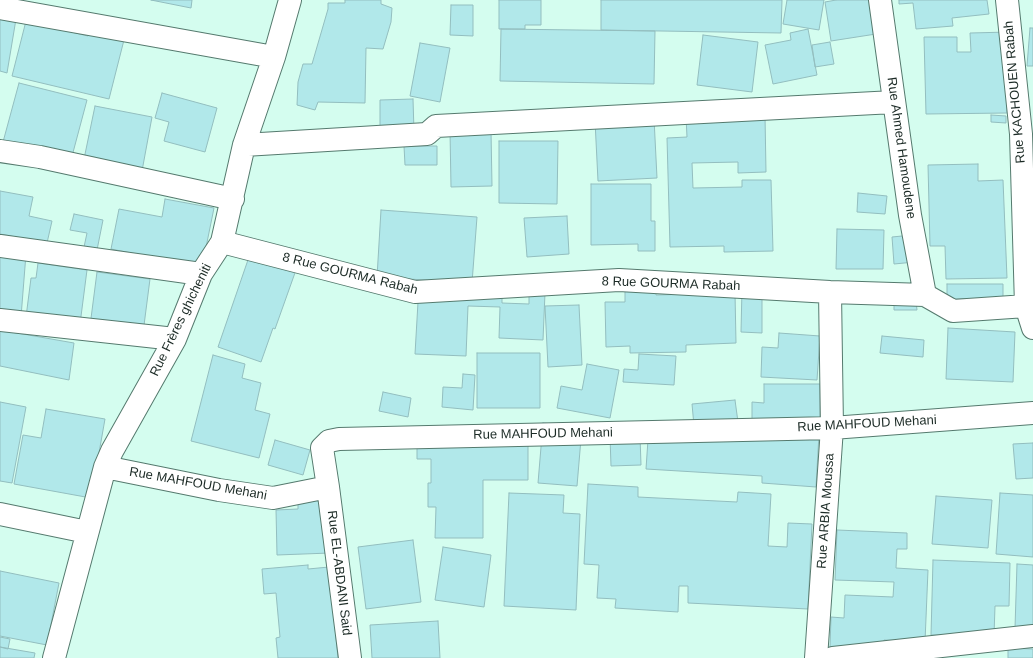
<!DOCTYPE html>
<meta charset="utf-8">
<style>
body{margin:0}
canvas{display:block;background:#d4fdef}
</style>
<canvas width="1033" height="658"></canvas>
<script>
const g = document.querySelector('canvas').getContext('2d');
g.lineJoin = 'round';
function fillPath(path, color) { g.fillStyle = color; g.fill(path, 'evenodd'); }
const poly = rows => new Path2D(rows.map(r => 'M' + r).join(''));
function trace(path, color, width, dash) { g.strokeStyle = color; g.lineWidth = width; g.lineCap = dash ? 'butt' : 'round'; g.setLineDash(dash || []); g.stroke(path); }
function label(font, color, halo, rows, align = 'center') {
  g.font = font + ' Arial,sans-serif'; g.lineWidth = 3; g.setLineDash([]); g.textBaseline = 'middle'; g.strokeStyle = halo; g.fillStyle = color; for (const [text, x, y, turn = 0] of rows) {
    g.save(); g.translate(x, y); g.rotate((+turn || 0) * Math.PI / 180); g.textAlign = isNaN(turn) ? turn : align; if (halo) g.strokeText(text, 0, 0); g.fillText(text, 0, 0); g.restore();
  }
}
const building = poly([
 [151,0,192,0,191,8,151,0],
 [345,0,381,0,381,4,392,8,391,22,383,49,366,48,365,103,318,102,315,110,297,105,298,82,303,64,312,64,328,9,328,3,345,3,345,0],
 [499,0,541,0,541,25,525,25,525,29,499,29,499,0],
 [601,0,782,0,781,33,601,30,601,0],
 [787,0,824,0,819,30,783,24,787,0],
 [836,0,871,0,876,34,831,41,825,2,836,0],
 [899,0,987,0,989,14,952,18,953,26,916,29,913,3,899,4,899,0],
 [451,5,473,5,473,36,450,35,451,5],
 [0,17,16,19,7,73,0,71,0,17],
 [26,21,88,36,90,28,125,36,109,99,12,76,26,21],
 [1030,28,1033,28,1033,66,1027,66,1030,28],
 [501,29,655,31,654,84,500,81,501,29],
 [808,29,817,75,773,84,765,45,791,40,790,33,808,29],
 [1009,32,1006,78,1007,113,926,114,924,37,957,37,957,52,971,52,970,33,1009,32],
 [703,35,758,42,752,92,697,85,703,35],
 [830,42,834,64,815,67,812,45,830,42],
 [420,43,450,48,440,102,410,96,420,43],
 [19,83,87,100,71,160,3,142,19,83],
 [162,93,217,108,205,152,164,141,169,122,155,118,162,93],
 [413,99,414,131,380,132,380,100,413,99],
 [95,106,152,117,142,171,84,159,95,106],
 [765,115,766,172,738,173,738,162,692,163,693,188,742,187,742,180,771,180,773,251,724,252,724,246,670,247,667,138,687,137,686,117,765,115],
 [991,115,1006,116,1006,123,991,122,991,115],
 [654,118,657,178,598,181,595,121,654,118],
 [450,131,491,131,492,186,451,187,450,131],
 [499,141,558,141,557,204,499,203,499,141],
 [404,146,437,146,437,165,405,165,404,146],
 [978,164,978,181,1003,180,1007,278,946,279,945,246,930,246,928,165,978,164],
 [591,184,651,184,651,221,655,221,655,251,638,251,638,244,591,245,591,184],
 [0,191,33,197,29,216,52,221,47,243,0,234,0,191],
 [858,193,887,196,885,214,857,212,858,193],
 [165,199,214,208,202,267,111,249,119,209,162,217,165,199],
 [381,210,477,217,472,283,377,277,381,210],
 [74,214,103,220,97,250,84,247,87,233,70,230,74,214],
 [567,216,569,254,527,257,524,218,567,216],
 [837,229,884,230,883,269,836,269,837,229],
 [922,234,925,261,894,264,892,237,922,234],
 [0,252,26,254,21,317,0,315,0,252],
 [250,254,296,270,275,329,273,328,261,362,218,347,250,254],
 [38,263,87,270,80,324,26,317,31,278,36,278,38,263],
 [97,272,150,279,143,333,90,326,97,272],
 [947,284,1003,284,1003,298,947,299,947,284],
 [625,288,656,288,656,295,735,293,736,343,686,345,686,352,630,353,630,346,606,347,605,302,625,302,625,288],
 [742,289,762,289,762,333,741,332,742,289],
 [502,292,502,303,529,304,529,292,545,293,543,340,499,338,500,307,468,306,466,356,415,354,418,302,502,292],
 [894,300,916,301,917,310,894,310,894,300],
 [579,305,582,365,548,367,545,306,579,305],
 [948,328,1015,332,1013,382,946,379,948,328],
 [0,330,74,343,69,380,0,366,0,330],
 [779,333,820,336,817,380,761,377,762,347,778,348,779,333],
 [882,336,924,340,923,357,880,353,882,336],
 [477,353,540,353,540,408,477,408,477,353],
 [639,354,676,356,674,385,623,382,624,369,638,370,639,354],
 [213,355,245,364,242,378,261,383,255,410,270,414,259,458,191,441,213,355],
 [587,364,619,370,610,418,557,408,561,386,582,390,587,364],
 [463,374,475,375,473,410,442,407,443,387,462,388,463,374],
 [764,384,820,384,820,427,752,427,752,402,764,403,764,384],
 [383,392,411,398,408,417,379,411,383,392],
 [735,400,738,422,694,426,692,404,735,400],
 [0,402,26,407,12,483,0,481,0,402],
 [46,409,105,419,91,498,14,484,23,435,41,438,46,409],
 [543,423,582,427,577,486,538,483,543,423],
 [649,425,819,434,816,487,762,483,762,476,646,469,649,425],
 [417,435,528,436,528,480,483,480,483,538,435,538,436,507,428,507,428,483,431,483,431,459,417,459,417,435],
 [640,436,641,465,611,466,610,437,640,436],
 [275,440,310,450,303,475,268,465,275,440],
 [1033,443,1033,478,1016,479,1013,444,1033,443],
 [588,484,638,487,638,497,737,502,738,492,771,494,768,546,787,547,788,523,812,524,808,609,688,603,688,586,679,586,678,612,615,608,616,599,597,598,599,565,584,564,588,484],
 [509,493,564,495,563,513,580,514,576,610,504,606,509,493],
 [1000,493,1033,495,1033,557,996,554,1000,493],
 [936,496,992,500,988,548,932,544,936,496],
 [328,497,330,553,277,555,276,510,298,509,298,498,328,497],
 [837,530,907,533,907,549,897,549,896,568,928,570,925,642,884,640,883,649,830,647,831,617,844,618,845,595,893,597,894,582,835,580,837,530],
 [413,540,421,602,366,609,358,547,413,540],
 [443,547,491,555,484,607,435,600,443,547],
 [933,560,1010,563,1009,606,995,606,994,636,931,635,933,560],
 [1017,564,1033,565,1033,629,1015,628,1017,564],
 [308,565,308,569,329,567,338,658,278,658,276,638,280,637,276,593,264,594,262,569,308,565],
 [0,571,59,583,47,645,0,636,0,571],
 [438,621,440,658,372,658,370,625,438,621],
 [0,637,10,639,8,649,0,647,0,637],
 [0,647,35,653,34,658,0,658,0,647],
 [1008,648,1033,649,1033,658,1008,658,1008,648]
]);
const minor = poly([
 [880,0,910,215,925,295],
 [1007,0,1021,134,1026,306,1033,328],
 [0,8,274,57],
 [244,145,427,134,436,126,894,102],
 [0,151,40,157,233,199],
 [222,242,415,292,619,280,830,292,925,295,953,311,1026,306],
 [0,246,201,274],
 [0,320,175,339],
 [105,467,219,490,273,498,328,487,322,448,329,441,339,439,832,428,1033,413],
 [328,487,350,658],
 [0,514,87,532],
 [54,658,105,467,112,451,175,339,201,274,222,242,244,145,274,57,290,0],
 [816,658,832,428,830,292],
 [833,658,1033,636]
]);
const streetNames = [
 ["Rue KACHOUEN Rabah",1015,92,-95],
 ["Rue Ahmed Hamoudene",901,148,82],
 ["8 Rue GOURMA Rabah",350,274,14],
 ["8 Rue GOURMA Rabah",671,284,2],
 ["Rue Frères ghicheniti",181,320,-64],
 ["Rue MAHFOUD Mehani",867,424,-3],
 ["Rue MAHFOUD Mehani",543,434,-1],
 ["Rue MAHFOUD Mehani",198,484,10],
 ["Rue ARBIA Moussa",826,511,-86],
 ["Rue EL-ABDANI Said",339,573,83]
];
fillPath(building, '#b1e8ea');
trace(building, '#93bebf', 1);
trace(minor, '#557a6e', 24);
trace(minor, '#fff', 22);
label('13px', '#1c2b26', '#fff', streetNames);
</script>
